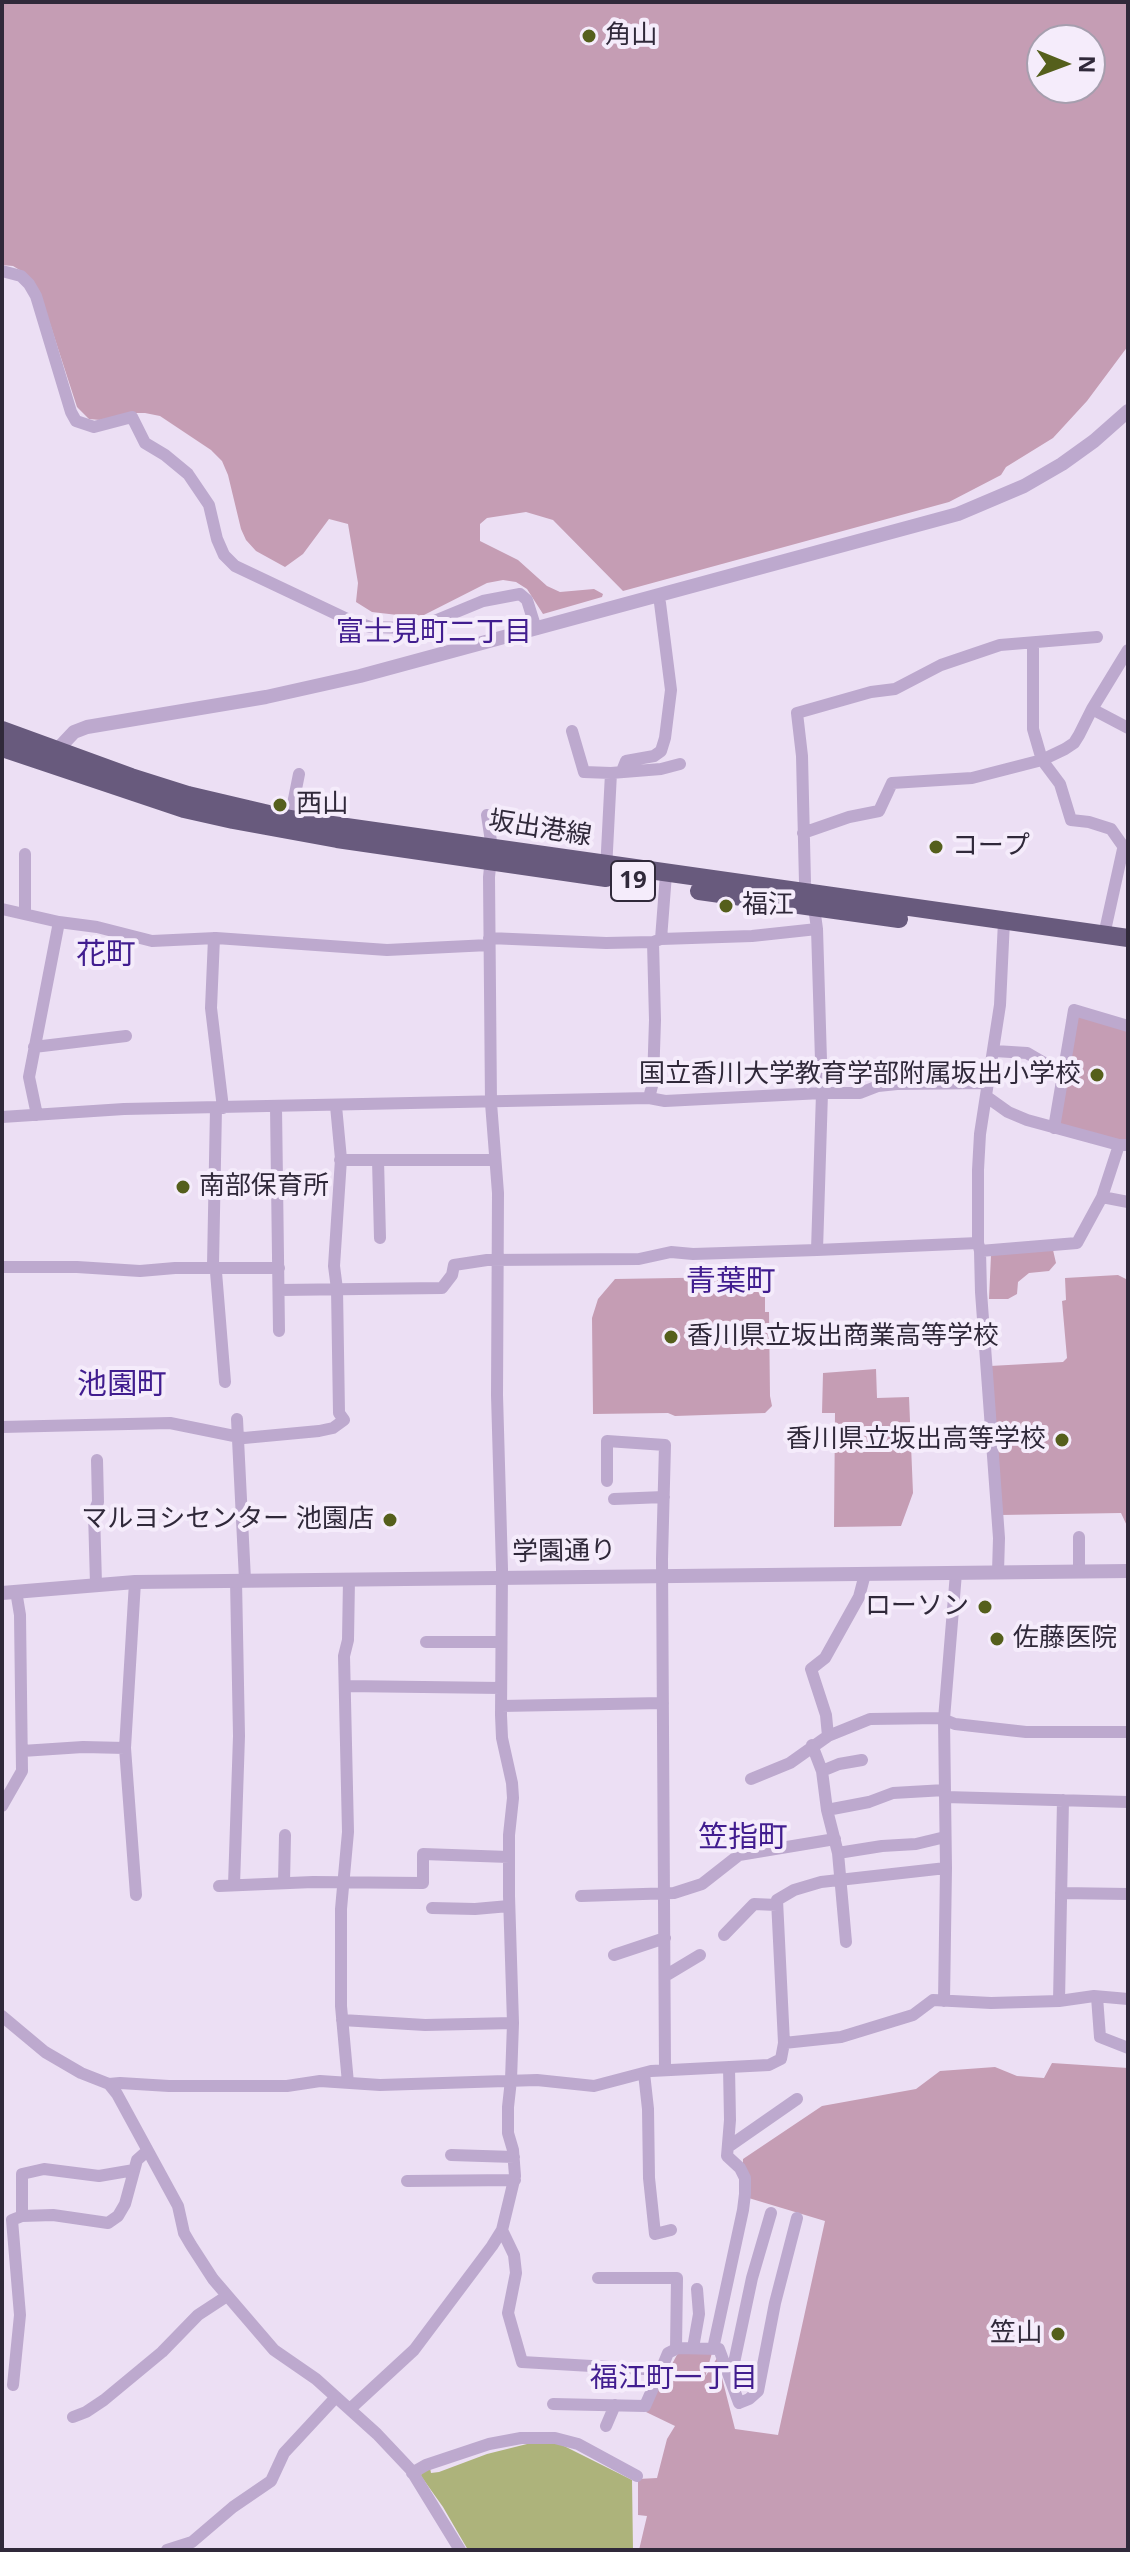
<!DOCTYPE html>
<meta charset="utf-8">
<style>
body{margin:0}
#map{position:relative;width:1130px;height:2552px;overflow:hidden;background:#ecdff4;font-family:"Open Sans",sans-serif}
canvas{display:block}
.frame{position:absolute;inset:0;border:4px solid #30293a;pointer-events:none}
.north{position:absolute;left:1026px;top:24px;width:80px;height:80px;box-sizing:border-box;background:#f5ecfb;border:2px solid #a69eae;border-radius:50%;rotate:91deg;font-size:22px;font-weight:700;line-height:32px;text-align:center;color:#30293a}
.north::after{content:'';display:block;margin:auto;width:28px;height:36px;background:#555f1c;clip-path:polygon(50% 0,100% 100%,50% 72%,0 100%)}
</style>
<div id="map">
<canvas width="1130" height="2552"></canvas>
<div class="frame"></div>
<div class="north">N</div>
</div>
<script>
const g = document.querySelector('canvas').getContext('2d');
g.lineJoin = 'round';
function fillPath(path, color) { g.fillStyle = color; g.fill(path, 'evenodd'); }
const poly = rows => new Path2D(rows.map(r => 'M' + r).join(''));
function trace(path, color, width, dash) { g.strokeStyle = color; g.lineWidth = width; g.lineCap = dash ? 'butt' : 'round'; g.setLineDash(dash || []); g.stroke(path); }
function label(font, color, halo, rows, align = 'center') {
  g.font = font + ' "Open Sans","Noto Sans JP",sans-serif'; g.lineWidth = 8; g.setLineDash([]); g.textBaseline = 'middle'; g.strokeStyle = halo; g.fillStyle = color; for (const [text, x, y, turn = 0] of rows) {
    g.save(); g.translate(x, y); g.rotate((+turn || 0) * Math.PI / 180); g.textAlign = isNaN(turn) ? turn : align; if (halo) g.strokeText(text, 0, 0); g.fillText(text, 0, 0); g.restore();
  }
}
const green = poly([
 [2,2,1128,2,1128,346,1087,401,1053,438,1006,467,1001,475,949,502,623,591,553,520,526,512,487,518,480,524,480,541,518,560,547,586,560,592,594,589,603,594,602,597,543,614,527,589,516,582,503,580,487,583,424,615,406,616,372,612,356,602,358,583,348,524,329,519,303,554,285,567,256,551,246,540,241,529,228,475,222,461,211,450,160,416,145,413,132,413,100,420,89,419,77,407,40,293,23,272,13,266,2,265],
 [1042,40,1090,40,1090,88,1042,88],
 [1076,1016,1128,1028,1128,1142,1059,1126],
 [1053,1250,1056,1263,1049,1271,1029,1273,1018,1282,1017,1294,1008,1299,989,1299,991,1255],
 [738,1274,757,1274,757,1281,765,1281,765,1312,769,1312,770,1396,772,1406,765,1413,675,1416,668,1413,593,1414,592,1318,598,1299,615,1279,735,1277],
 [1118,1275,1128,1280,1128,1528,1121,1513,1001,1515,990,1366,1063,1362,1067,1358,1062,1301,1066,1300,1065,1278],
 [876,1369,877,1398,909,1397,913,1493,901,1526,834,1527,835,1413,822,1413,823,1373],
 [1052,2063,1128,2068,1128,2550,639,2550,647,2516,638,2515,638,2479,657,2478,667,2439,675,2426,646,2412,678,2353,712,2353,705,2377,717,2358,735,2429,778,2435,825,2221,742,2196,743,2159,822,2106,916,2089,940,2071,995,2067,1017,2076,1044,2078]
]);
const water = poly([
 [535,2442,558,2443,632,2480,633,2550,468,2550,443,2507,421,2476,422,2470,430,2468,431,2473,439,2472,487,2454]
]);
const minor = poly([
 [2,271,21,276,29,284,36,296,71,412,76,421,94,427,132,417,145,443,165,455,188,474,209,505,217,539,224,555,235,566,347,619,370,627,407,628,432,622,483,601,520,594,527,600,536,629],
 [1033,643,1033,729,1042,760,1060,784,1071,820,1089,822,1111,829,1128,853],
 [1092,709,1128,728],
 [572,731,584,772,611,773,661,769,680,764],
 [622,771,626,761,654,756,661,751,665,738,671,690,660,603,657,595],
 [289,824,299,774],
 [803,833,849,817,879,811,892,783,972,778,1042,760,1065,749,1074,743,1079,735,1092,709,1128,650],
 [606,870,611,773],
 [2,909,59,922,97,927,152,941,216,938,387,950,489,945],
 [25,914,25,854],
 [1104,935,1123,849],
 [214,938,211,1008,223,1108],
 [489,938,606,943,653,942,661,939,752,936,817,929],
 [661,939,666,874],
 [34,1047,126,1036],
 [995,1051,1027,1053,1063,1074],
 [987,1097,1008,1112,1027,1120,1119,1145,1128,1145],
 [649,1098,653,1082,655,1020,653,942],
 [276,1107,279,1331],
 [216,1108,213,1265,216,1272,225,1382],
 [37,1115,29,1077,59,922],
 [2,1117,124,1109,649,1098,665,1101,822,1093,860,1093,878,1086,897,1084,989,1083],
 [1054,1128,1074,1010,1128,1026],
 [340,1160,495,1160],
 [378,1160,380,1238],
 [1102,1197,1128,1202],
 [978,1243,817,1250,822,1093,817,929,814,907,806,893,805,883,802,756,797,713,871,692,895,689,941,665,1000,645,1097,637],
 [980,1251,1077,1243,1102,1197,1119,1145],
 [2,1267,77,1267,140,1271,175,1268,279,1268],
 [279,1290,442,1288,452,1275,454,1265,487,1260,639,1259,671,1252,693,1254,817,1250],
 [237,1419,245,1580],
 [2,1427,170,1423,244,1438,319,1431,333,1428,344,1420,339,1413,337,1289,334,1266,341,1159,336,1106],
 [607,1481,607,1441,665,1445,662,1559,665,2070],
 [614,1499,664,1497],
 [998,1572,999,1538,981,1292,980,1251,978,1243,978,1170,980,1134,1000,1005,1004,921],
 [1079,1572,1079,1537],
 [135,1582,125,1748,136,1895],
 [96,1584,94,1512,98,1502,97,1460],
 [426,1642,501,1642],
 [345,1686,501,1688],
 [501,1706,663,1703],
 [828,1736,826,1715,811,1669,825,1658,859,1597,865,1574],
 [812,1745,822,1771,827,1810,838,1853,846,1942],
 [22,1751,83,1747,125,1748],
 [822,1771,839,1764,862,1760],
 [751,1779,790,1763,828,1736,870,1719,940,1718,955,1724,1026,1732,1128,1732],
 [945,1797,1128,1802],
 [2,1806,22,1771,20,1615,16,1591],
 [827,1810,869,1802,893,1793,945,1790],
 [838,1853,882,1846,916,1844,945,1837],
 [284,1883,285,1835],
 [234,1885,239,1736,236,1580],
 [219,1886,313,1882,423,1883,423,1854,509,1857],
 [1061,1893,1128,1894],
 [581,1896,674,1893,702,1884,739,1855,835,1839],
 [432,1908,475,1909,509,1906],
 [724,1935,754,1904,777,1905],
 [614,1955,665,1938],
 [665,1976,700,1955],
 [1097,1997,1100,2037,1128,2048],
 [944,2001,946,1868,944,1719,956,1573],
 [1059,2001,1063,1800],
 [2,2016,45,2052,81,2073,109,2084,117,2094,178,2206,184,2233,191,2245,213,2279,274,2350,316,2379,377,2434,411,2470,460,2550],
 [342,2020,425,2025,513,2023],
 [784,2043,777,1900,794,1890,821,1882,946,1868],
 [644,2073,648,2109,649,2178,655,2234,671,2230],
 [348,2083,341,2006,341,1909,348,1832,344,1656,348,1640,349,1579],
 [109,2084,120,2083,169,2086,287,2086,320,2081,380,2085,537,2080,594,2086,651,2071,769,2065,781,2059,784,2043,841,2037,913,2015,933,2000,991,2003,1059,2001,1094,1996,1128,1999],
 [728,2147,797,2099],
 [451,2155,514,2157],
 [407,2181,515,2180],
 [22,2216,22,2174,44,2169,99,2176,134,2170],
 [502,2230,514,2255,516,2273,508,2313,522,2362,661,2370,668,2353,678,2348,719,2349,739,2403,749,2399,758,2391,775,2303,797,2218],
 [598,2278,677,2278,676,2349],
 [693,2348,699,2314,697,2289],
 [713,2349,743,2210,745,2194,745,2178,740,2168,727,2156,730,2120,729,2067],
 [731,2377,752,2278,771,2213],
 [13,2385,20,2315,12,2220,22,2216,53,2215,108,2223,118,2216,125,2204,137,2160,146,2152],
 [553,2404,645,2406,661,2370],
 [350,2409,414,2350,492,2246,502,2230,515,2176,513,2150,508,2133,508,2107,511,2080,513,2023,509,1896,509,1835,513,1798,512,1783,502,1738,501,1715,502,1569,497,1395,498,1193,491,1103,489,877,492,848,487,815],
 [73,2417,86,2412,104,2400,162,2352,198,2315,227,2296],
 [606,2426,615,2405],
 [412,2473,426,2465,489,2444,521,2438,555,2438,578,2444,637,2476],
 [167,2550,192,2542,233,2507,271,2481,284,2453,336,2397]
]);
const tertiary = poly([
 [55,757,58,749,74,732,87,727,266,697,360,676,958,514,1024,486,1062,464,1094,441,1128,411],
 [2,1593,135,1582,1128,1571]
]);
const primary = poly([
 [2,730,131,777,188,795,290,819,1128,938],
 [2,748,184,809,233,820,337,839,606,878],
 [699,891,899,919]
]);
const markers = [
 [589,36,8,"#555f1c"],
 [280,805,8,"#555f1c"],
 [936,847,8,"#555f1c"],
 [726,906,8,"#555f1c"],
 [1097,1075,8,"#555f1c"],
 [183,1187,8,"#555f1c"],
 [671,1337,8,"#555f1c"],
 [1062,1440,8,"#555f1c"],
 [390,1520,8,"#555f1c"],
 [985,1607,8,"#555f1c"],
 [997,1639,8,"#555f1c"],
 [1058,2334,8,"#555f1c"]
];
const shields = [
 [633,881,44]
];
const shieldNames = [
 ["19",633,881]
];
const poiNames = [
 ["角山",605,36],
 ["西山",296,805],
 ["コープ",952,847],
 ["福江",742,906],
 ["国立香川大学教育学部附属坂出小学校",1081,1075,"right"],
 ["南部保育所",199,1187],
 ["香川県立坂出商業高等学校",687,1337],
 ["香川県立坂出高等学校",1046,1440,"right"],
 ["マルヨシセンター 池園店",374,1520,"right"],
 ["ローソン",969,1607,"right"],
 ["佐藤医院",1013,1639],
 ["笠山",1042,2334,"right"]
];
const streetNames = [
 ["坂出港線",540,829,9],
 ["学園通り",564,1552,-1]
];
const neighbourhoodNames = [
 ["富士見町二丁目",434,633],
 ["福江町一丁目",674,2379]
];
const quarterNames = [
 ["花町",106,955],
 ["青葉町",731,1282],
 ["池園町",122,1385],
 ["笠指町",743,1838]
];
fillPath(green, '#c59db4');
fillPath(water, '#adb37b');
trace(minor, '#bda9ce', 12);
trace(tertiary, '#bda9ce', 14);
trace(primary, '#685a7d', 18);
for (const [x, y, r, color] of markers) { const dot = new Path2D(); dot.arc(x, y, r, 0, 2 * Math.PI); g.fillStyle = color; g.fill(dot); trace(dot, '#f5ecfb', 3); }
for (const [x, y, w] of shields) { const box = new Path2D(); box.roundRect(x - w / 2, y - 20, w, 40, 6); g.fillStyle = '#f5ecfb'; g.fill(box); trace(box, '#30293a', 2); }
label('bold 24px', '#30293a', null, shieldNames);
label('26px', '#30293a', '#f5ecfb', poiNames, 'left');
label('26px', '#30293a', '#f5ecfb', streetNames);
label('28px', '#411d8f', '#f5ecfb', neighbourhoodNames);
label('30px', '#411d8f', '#f5ecfb', quarterNames);
</script>
